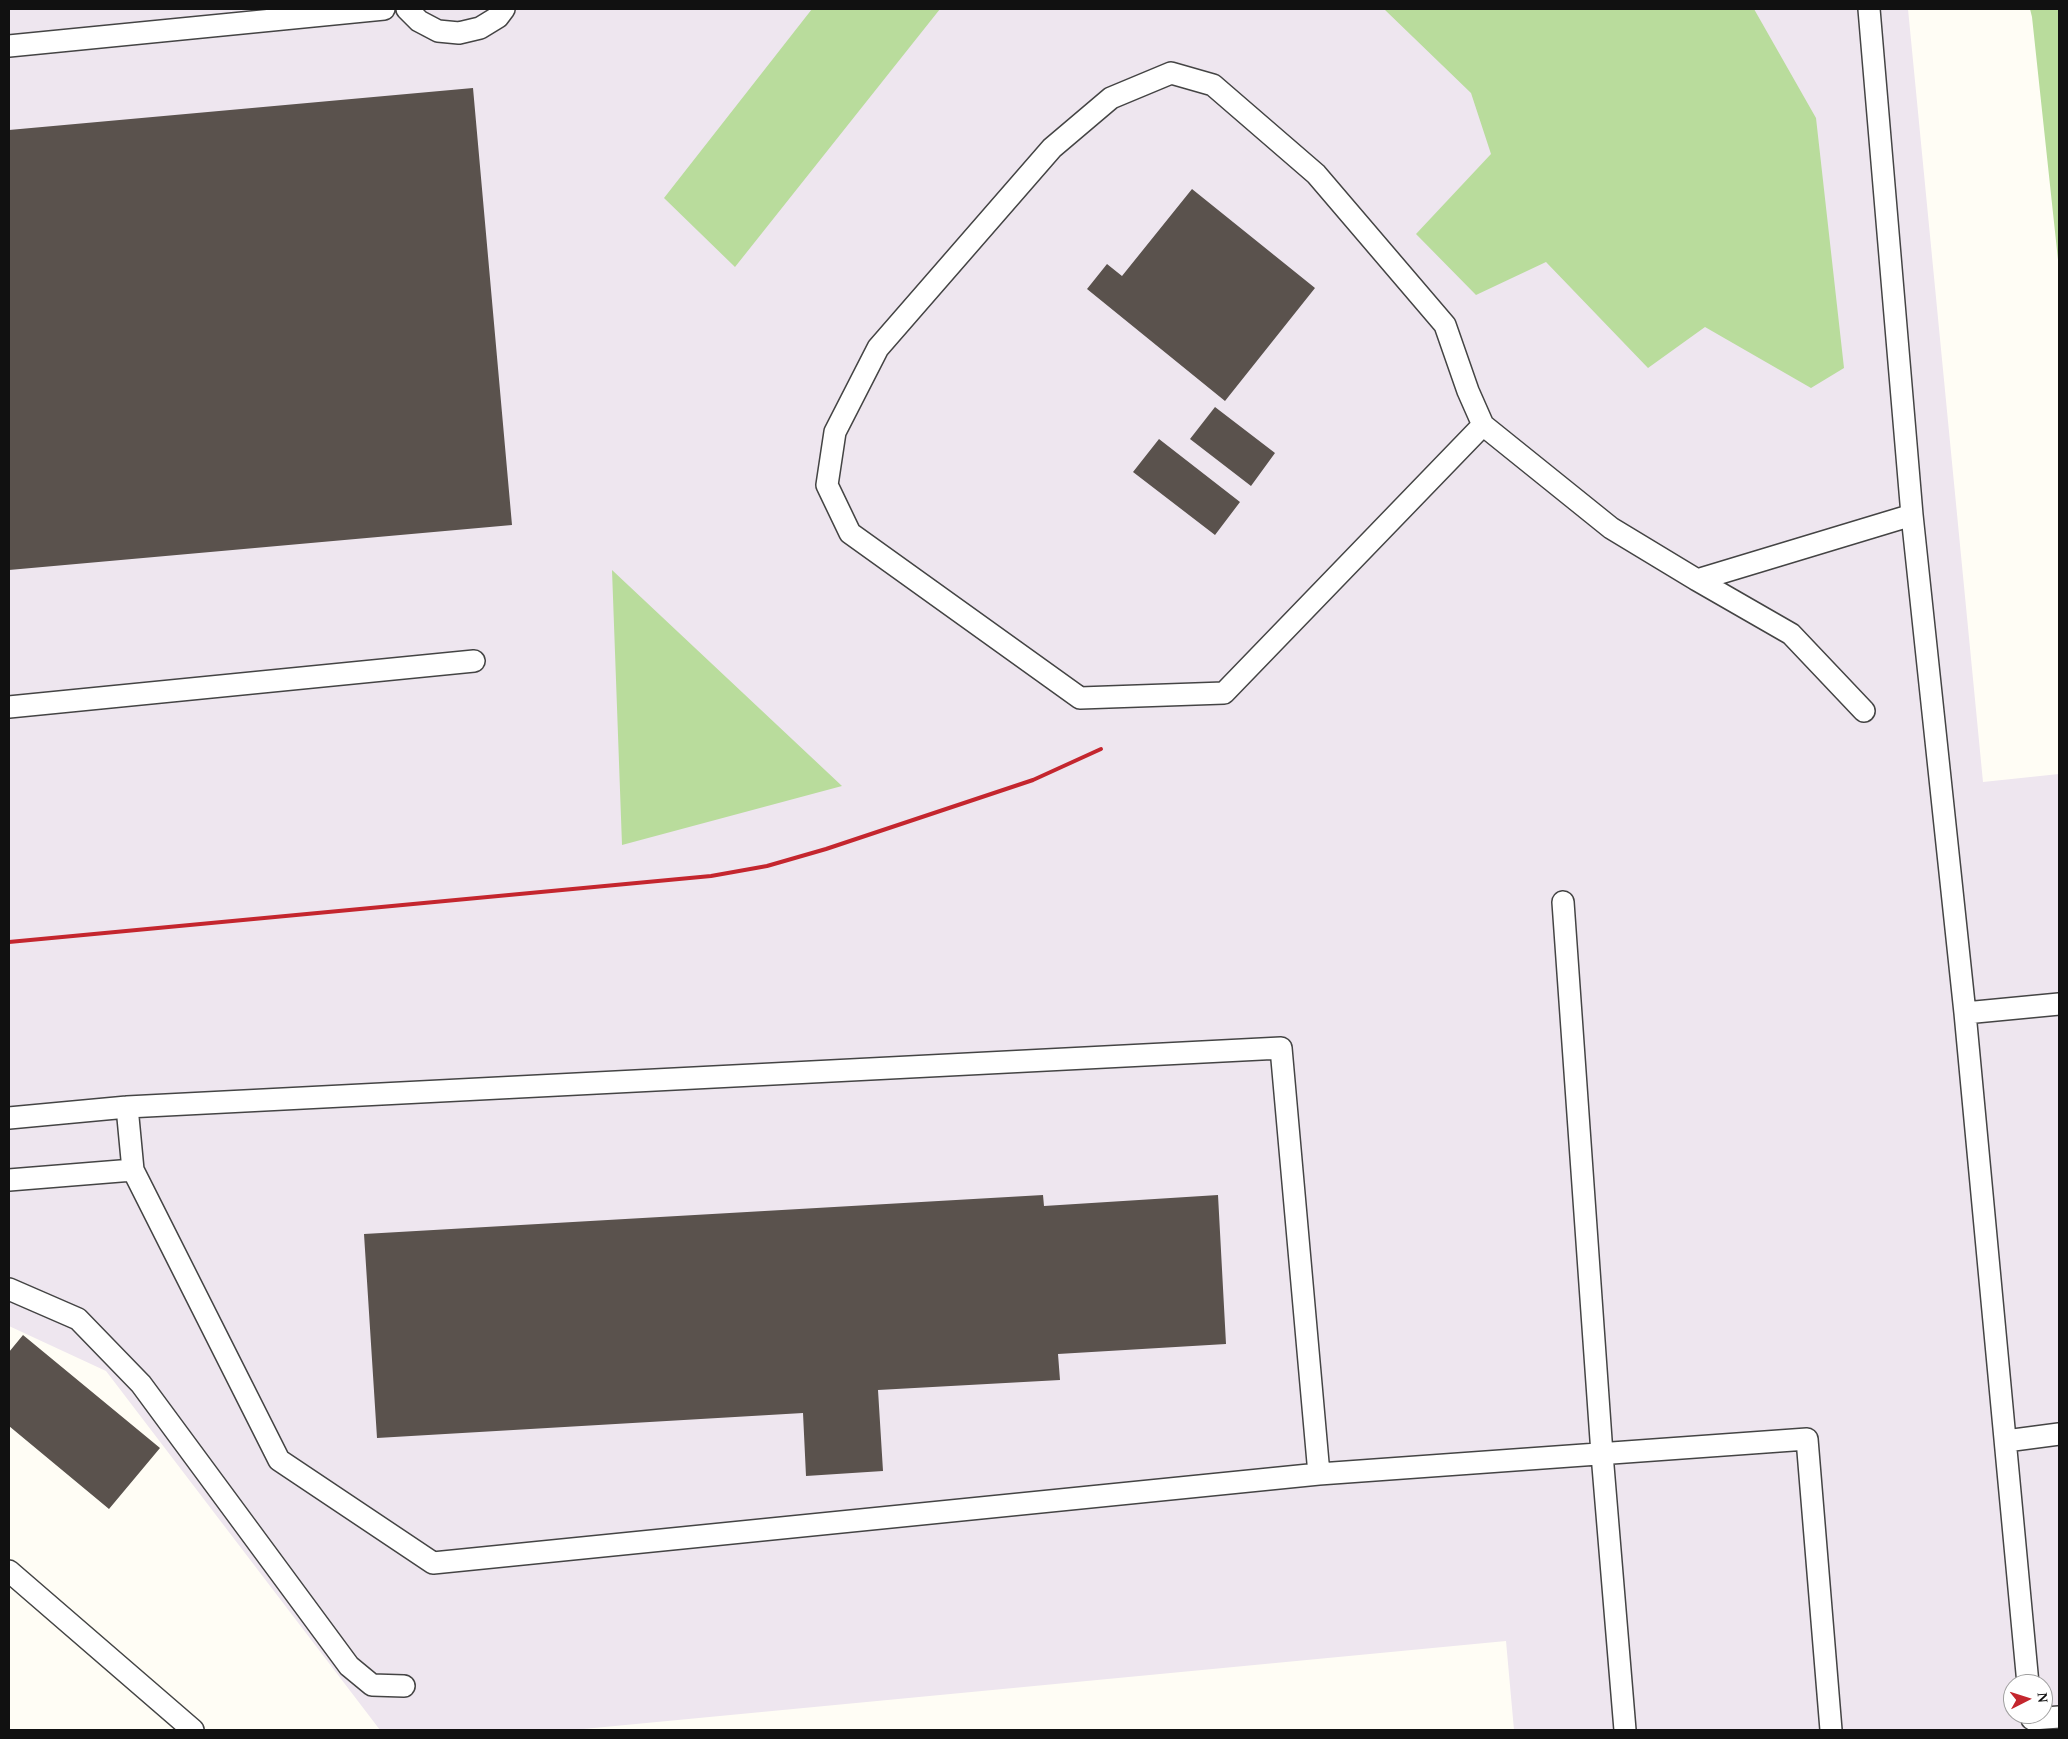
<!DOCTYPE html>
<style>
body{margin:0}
#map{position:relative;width:2068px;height:1739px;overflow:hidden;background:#fffdf5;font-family:"Times New Roman",serif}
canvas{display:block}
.frame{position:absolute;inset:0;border:10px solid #111;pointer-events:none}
.north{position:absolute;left:2003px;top:1674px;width:50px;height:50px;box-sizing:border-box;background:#fff;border:1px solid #a0a0a0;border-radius:50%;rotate:85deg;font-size:14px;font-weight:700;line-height:20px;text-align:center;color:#111}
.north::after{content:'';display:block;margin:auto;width:18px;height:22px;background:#c4262e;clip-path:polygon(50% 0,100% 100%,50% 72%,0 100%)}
</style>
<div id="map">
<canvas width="2068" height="1739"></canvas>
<div class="frame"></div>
<div class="north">N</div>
</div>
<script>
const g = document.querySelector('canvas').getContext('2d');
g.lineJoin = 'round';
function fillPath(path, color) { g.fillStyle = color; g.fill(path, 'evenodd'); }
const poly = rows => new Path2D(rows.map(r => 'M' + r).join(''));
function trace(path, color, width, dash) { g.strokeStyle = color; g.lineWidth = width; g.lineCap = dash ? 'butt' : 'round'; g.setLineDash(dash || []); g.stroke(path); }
const industrial = poly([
 [9,9,1908,9,1983,782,2059,774,2059,1730,1514,1730,1506,1641,573,1730,380,1730,106,1371,9,1326],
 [2013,1684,2043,1684,2043,1714,2013,1714]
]);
const forest = poly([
 [812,9,940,9,735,267,664,198],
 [1384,9,1754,9,1816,118,1844,368,1811,388,1705,327,1648,368,1546,262,1476,295,1416,234,1491,154,1471,93],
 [2030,9,2059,9,2059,269,2032,17],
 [612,570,842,786,622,845]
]);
const building = poly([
 [473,88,512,525,9,570,9,130],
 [1192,189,1315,288,1225,401,1087,289,1107,264,1122,276],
 [1215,407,1275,453,1251,486,1190,439],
 [1159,439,1240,502,1215,535,1133,472],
 [1043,1195,1044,1206,1218,1195,1226,1344,1058,1354,1060,1380,878,1390,883,1471,806,1476,803,1413,377,1438,364,1234],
 [23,1335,160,1448,109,1509,9,1426,9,1352]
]);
const lane = poly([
 [407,9,419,21,438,31,459,33,480,28,498,17,504,9],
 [1869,9,1912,515,1965,1013,2028,1684],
 [9,46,384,9],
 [1483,425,1224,693,1080,698,850,533,827,485,835,432,878,348,1052,148,1111,98,1171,73,1213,85,1316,174,1445,325,1468,391,1483,425,1611,528,1697,580,1912,515],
 [1697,580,1791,634,1864,711],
 [9,707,474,661],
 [1563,902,1602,1454,1625,1730],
 [1965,1013,2059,1004],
 [9,1118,127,1107,1281,1048,1319,1474,433,1563,279,1460,133,1170,127,1107],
 [9,1180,133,1170],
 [9,1289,78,1319,141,1384,349,1666,372,1685,404,1686],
 [2006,1441,2059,1434],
 [1319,1474,1807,1439,1831,1730],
 [9,1571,193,1730],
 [2032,1719,2059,1717]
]);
const rail = poly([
 [9,942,711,876,767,866,826,849,1033,780,1101,749]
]);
fillPath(industrial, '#eee6ef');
fillPath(forest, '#b9dc9c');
fillPath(building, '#5a524d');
trace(lane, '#444', 24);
trace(lane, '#fff', 21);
trace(rail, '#c4262e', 4);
</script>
